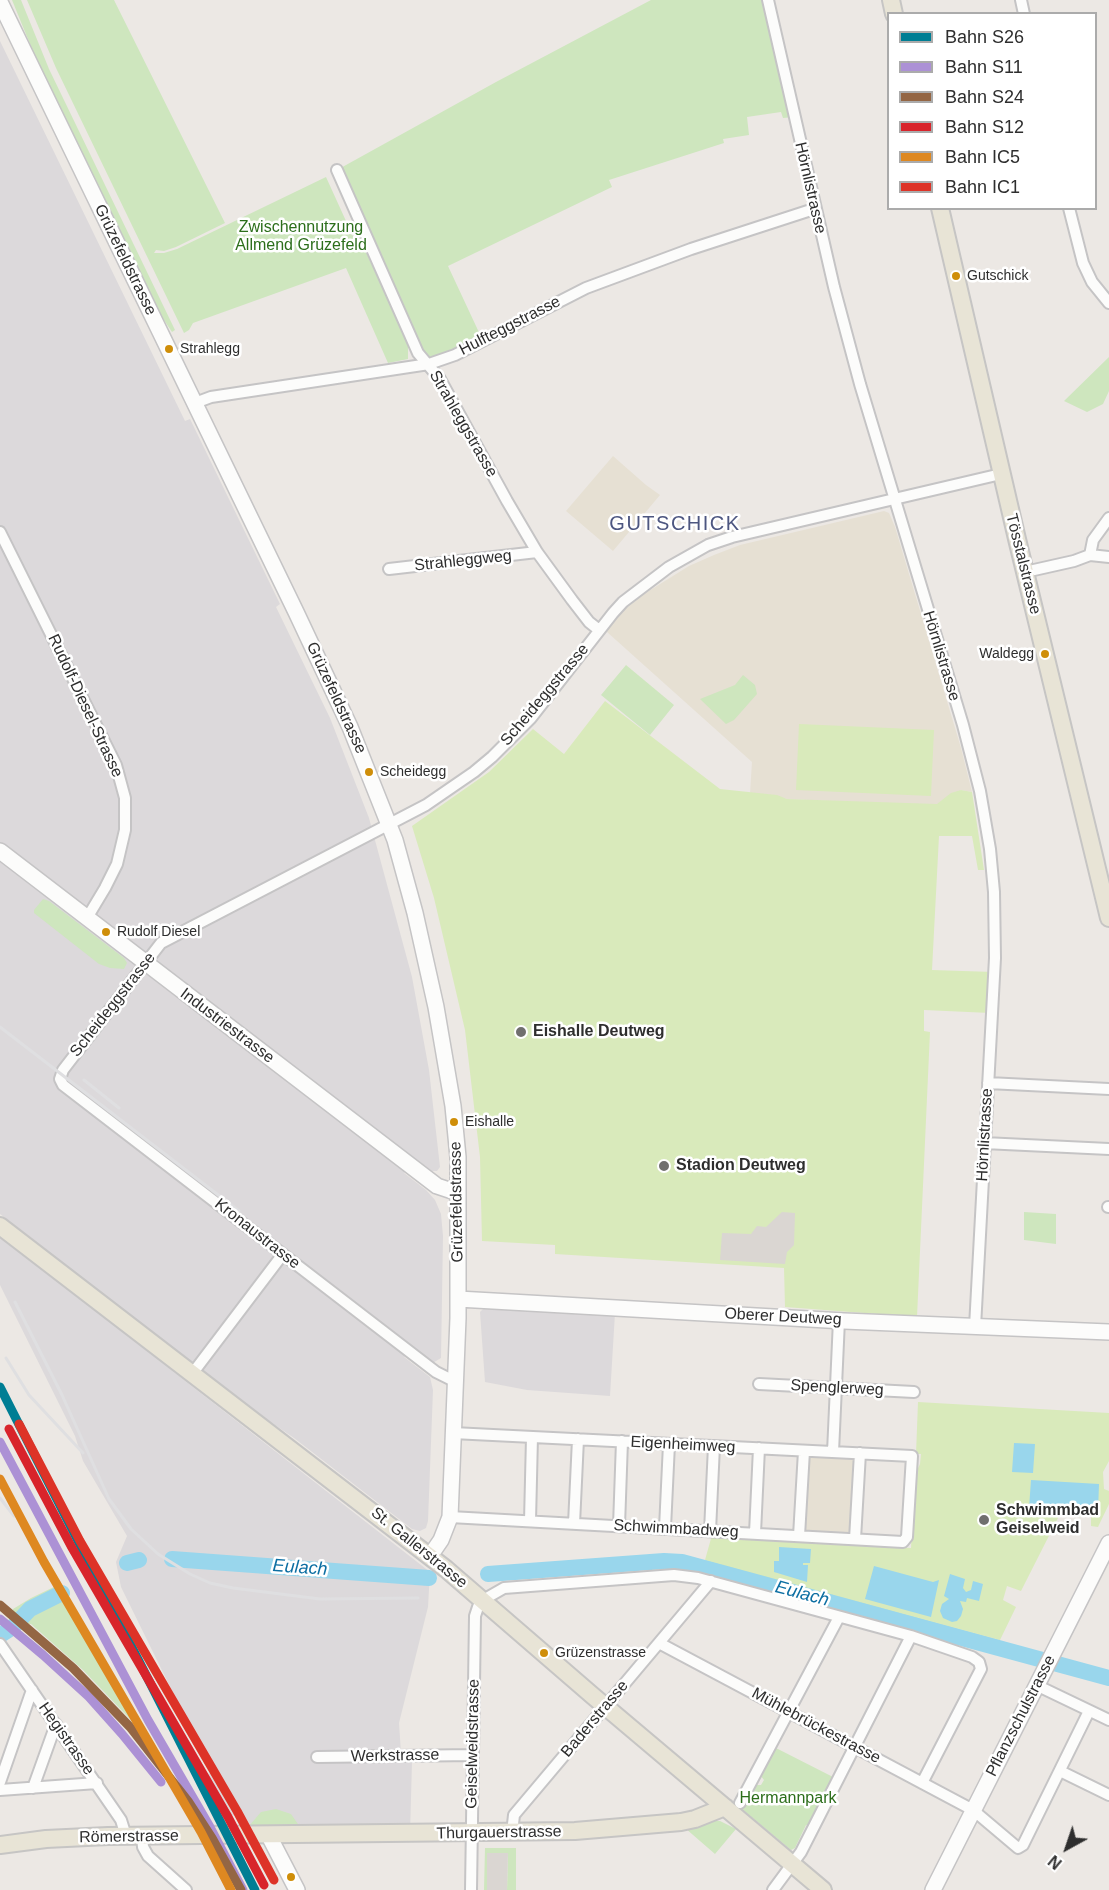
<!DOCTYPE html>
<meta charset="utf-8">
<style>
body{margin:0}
#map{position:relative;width:1109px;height:1890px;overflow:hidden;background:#ece8e4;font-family:Arial,sans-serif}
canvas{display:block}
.legend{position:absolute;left:887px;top:12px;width:210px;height:198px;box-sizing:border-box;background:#fff;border:2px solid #ababab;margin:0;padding:8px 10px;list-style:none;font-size:18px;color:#2e2e2e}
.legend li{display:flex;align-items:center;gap:12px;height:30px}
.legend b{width:30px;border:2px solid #ababab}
.north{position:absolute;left:1037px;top:1818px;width:60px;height:60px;-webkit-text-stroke:4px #fff;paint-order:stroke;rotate:220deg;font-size:16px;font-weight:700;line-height:24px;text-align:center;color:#2e2e2e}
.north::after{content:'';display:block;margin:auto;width:21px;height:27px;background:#2e2e2e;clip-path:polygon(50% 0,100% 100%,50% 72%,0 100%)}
</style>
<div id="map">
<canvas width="1109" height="1890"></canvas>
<ul class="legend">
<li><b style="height:8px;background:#007e94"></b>Bahn S26</li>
<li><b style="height:8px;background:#ac91d5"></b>Bahn S11</li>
<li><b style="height:8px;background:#946644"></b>Bahn S24</li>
<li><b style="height:8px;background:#d8242b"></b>Bahn S12</li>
<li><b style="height:8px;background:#de8821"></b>Bahn IC5</li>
<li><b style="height:8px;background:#dd3327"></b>Bahn IC1</li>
</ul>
<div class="north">N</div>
</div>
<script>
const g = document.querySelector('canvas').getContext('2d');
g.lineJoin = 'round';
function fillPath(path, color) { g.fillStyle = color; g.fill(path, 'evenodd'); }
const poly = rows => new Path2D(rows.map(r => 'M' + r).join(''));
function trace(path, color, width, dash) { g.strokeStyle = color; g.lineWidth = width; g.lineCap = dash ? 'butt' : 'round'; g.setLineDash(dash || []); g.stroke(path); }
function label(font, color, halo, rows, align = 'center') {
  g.font = font + ' Arial,sans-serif'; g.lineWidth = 5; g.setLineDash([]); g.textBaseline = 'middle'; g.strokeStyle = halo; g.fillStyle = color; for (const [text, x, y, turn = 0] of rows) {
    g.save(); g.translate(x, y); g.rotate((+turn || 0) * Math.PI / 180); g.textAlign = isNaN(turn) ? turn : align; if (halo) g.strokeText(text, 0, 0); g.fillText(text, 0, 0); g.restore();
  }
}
const industrial = poly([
 [0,41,185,421,190,419,280,604,276,607,330,718,369,818,412,977,429,1070,440,1167,437,1171,432,1171,416,1159,404,1173,426,1190,435,1200,441,1214,443,1236,441,1358,431,1364,412,1349,404,1357,430,1377,433,1390,428,1521,426,1528,420,1531,412,1529,294,1438,227,1392,54,1260,47,1250,0,1214],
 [6,1231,11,1245,430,1572,428,1607,399,1723,401,1753,412,1762,410,1834,244,1836,240,1825,240,1815,237,1814,227,1818,205,1775,212,1772,121,1587,116,1562,127,1536,83,1461,75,1436,0,1285,0,1239],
 [484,1308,540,1312,541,1311,615,1313,610,1396,527,1390,485,1382,480,1312]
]);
const education = poly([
 [613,456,646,485,660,495,613,551,566,511],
 [884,511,889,513,895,527,961,748,972,792,961,790,935,806,787,799,776,796,750,794,752,762,607,632,606,629,624,610,644,594,689,566,714,555,740,545],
 [804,1451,860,1453,855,1539,800,1536]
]);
const green = poly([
 [12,0,21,0,49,69,175,330,172,332,153,304,41,71],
 [27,0,114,0,225,223,176,247,164,251,156,250,154,253,164,253,177,249,326,177,356,243,361,241,408,344,408,359,388,363,346,268,193,323,189,330,184,333,56,68],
 [651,0,768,0,794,117,783,118,781,112,747,117,749,135,723,139,724,143,609,180,612,187,448,266,483,341,429,364,337,170,496,82],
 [1109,357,1109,391,1103,404,1087,412,1064,401],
 [626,665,674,705,650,735,601,695],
 [743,675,755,685,757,694,734,720,726,724,700,699,735,685],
 [43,899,49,901,124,958,127,963,124,969,110,968,99,964,34,913,34,910],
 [1024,1212,1056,1214,1056,1244,1024,1240],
 [706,1560,739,1568,1000,1640,999,1643,706,1563],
 [58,1585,67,1603,95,1647,155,1749,128,1717,83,1670,31,1624,28,1624,13,1611,13,1609,31,1598],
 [774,1747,833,1777,809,1826,806,1825,795,1848,791,1850,742,1809,754,1785,761,1785,764,1780,760,1775],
 [276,1809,291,1814,300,1827,249,1826,261,1812],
 [712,1821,720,1821,736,1829,715,1854,685,1828],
 [485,1848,516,1848,516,1890,507,1890,508,1853,487,1853,487,1890,484,1890]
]);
const pitch = poly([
 [605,701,720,789,777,795,787,799,937,804,951,793,961,790,972,792,984,870,978,870,972,836,939,836,932,970,994,972,990,1013,924,1010,924,1031,930,1032,917,1317,785,1307,784,1268,555,1254,555,1245,482,1241,480,1157,465,1030,434,898,412,826,489,772,533,729,564,754],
 [799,724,934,730,931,796,796,790],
 [918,1402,1109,1413,1109,1461,1103,1472,1104,1489,1109,1491,1109,1504,1098,1527,1091,1526,1091,1517,1059,1516,1021,1591,1007,1586,1003,1600,1016,1607,1000,1640,705,1560,712,1535,911,1548,914,1477,920,1464,921,1454,916,1454]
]);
const plaza = poly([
 [782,1212,795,1213,794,1245,787,1252,785,1264,720,1260,722,1233,751,1234,757,1226,766,1227],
 [487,1853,508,1853,507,1890,487,1890]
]);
const water = poly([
 [1014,1443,1035,1444,1033,1473,1012,1472],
 [1031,1480,1099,1484,1098,1512,1029,1508],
 [779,1547,811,1549,810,1563,803,1563,803,1565,808,1565,807,1582,774,1572,774,1561,779,1561],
 [874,1566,933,1582,939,1580,931,1617,865,1599],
 [950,1574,965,1579,963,1588,966,1592,971,1590,973,1581,983,1584,979,1601,967,1598,966,1602,960,1601,963,1609,961,1616,957,1621,952,1622,943,1618,940,1611,942,1604,949,1599,944,1596]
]);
const river = poly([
 [172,1559,429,1578],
 [127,1563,139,1560],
 [488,1574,664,1561,682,1562,1109,1678],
 [2,1634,13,1627,30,1609,62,1593]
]);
const street = poly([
 [768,0,834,287,860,384,963,725,980,791,990,849,994,892,995,958,975,1327],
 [1021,0,1024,14],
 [337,170,418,353,440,379,507,501,537,552,572,600,589,622,599,630],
 [1069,208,1083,263,1092,282,1109,303],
 [195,403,211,397,429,364,455,355,586,288,691,249,814,209],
 [0,532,116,765,125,798,125,830,117,864,105,888,87,918],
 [1090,555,1093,540,1109,518],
 [389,569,537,552],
 [1025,572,1074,561,1090,555,1109,557],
 [988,1083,1109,1089],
 [984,1143,1109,1149],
 [1108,1207,1109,1207],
 [192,1374,283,1254],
 [456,1382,436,1372,63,1085,60,1079,63,1070,161,943,426,805,474,772,492,757,531,718,613,613,623,602,669,567,708,545,732,537,1001,474],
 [759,1384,914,1392],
 [833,1452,839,1320],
 [450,1517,903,1542,907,1537,912,1456,453,1433],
 [530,1521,532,1437],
 [574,1524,578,1439],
 [619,1526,622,1441],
 [665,1528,669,1444],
 [710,1531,714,1446],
 [755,1533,759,1448],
 [799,1536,804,1451],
 [855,1539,860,1453],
 [659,1643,973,1810,1018,1848,1023,1845,1089,1711],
 [0,1644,121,1820,126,1836],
 [1036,1685,1109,1720],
 [317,1757,473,1755],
 [1060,1771,1109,1795],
 [0,1782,32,1690],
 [33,1788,56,1724],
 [0,1790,97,1783],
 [740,1803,839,1617],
 [512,1833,514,1815,711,1581],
 [142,1836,143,1847,148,1856,186,1890],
 [471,1890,475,1616,478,1607,483,1600,504,1588,674,1575,698,1578,911,1636,972,1657,979,1662,981,1669,922,1783],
 [773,1890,801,1852,911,1636]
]);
const secondary = poly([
 [0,2,296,612,350,727,395,840,415,913,436,1007,453,1106,458,1157,458,1318,450,1517,441,1540,430,1556],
 [0,851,437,1186,458,1193],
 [458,1299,844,1321,1109,1332],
 [269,1836,297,1890],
 [933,1890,1109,1543]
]);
const primary = poly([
 [891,0,894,14],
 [940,208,1017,539,1109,918],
 [0,1226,446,1569,593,1696,823,1890],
 [0,1845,46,1839,108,1836,575,1831,681,1822,695,1819,725,1807]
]);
const rail = poly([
 [0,1027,239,1211],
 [84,1080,119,1108],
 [15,1302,62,1395,109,1499,131,1529,158,1554,190,1574,210,1583,233,1588,320,1599,418,1598],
 [6,1358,29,1395,83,1453],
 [0,1498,14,1516]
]);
const rail1 = poly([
 [0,1387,255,1890]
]);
const rail2 = poly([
 [0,1442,148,1720,210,1827,243,1890],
 [0,1619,43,1655,89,1697,122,1734,161,1782]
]);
const rail3 = poly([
 [0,1605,73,1668,130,1727,188,1801,212,1838,241,1890]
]);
const rail4 = poly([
 [9,1429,71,1546,228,1817,264,1885]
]);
const rail5 = poly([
 [0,1479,44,1562,201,1832,231,1890]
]);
const rail6 = poly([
 [19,1424,80,1541,237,1811,274,1880]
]);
const markers = [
 [956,276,5,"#cf8e09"],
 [169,349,5,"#cf8e09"],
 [1045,654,5,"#cf8e09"],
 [369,772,5,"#cf8e09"],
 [106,932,5,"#cf8e09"],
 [521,1032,6,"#706f6e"],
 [454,1122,5,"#cf8e09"],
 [664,1166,6,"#706f6e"],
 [984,1520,6,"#706f6e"],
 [544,1653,5,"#cf8e09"],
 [291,1877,5,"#cf8e09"]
];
const busNames = [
 ["Gutschick",967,276],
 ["Strahlegg",180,349],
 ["Waldegg",1034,654,"right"],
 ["Scheidegg",380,772],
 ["Rudolf Diesel",117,932],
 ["Eishalle",465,1122],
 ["Grüzenstrasse",555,1653]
];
const streetNames = [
 ["Hörnlistrasse",810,188,77],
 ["Grüzefeldstrasse",125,260,64],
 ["Hulfteggstrasse",510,326,-27],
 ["Strahleggstrasse",463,424,60],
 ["Strahleggweg",463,561,-6],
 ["Tösstalstrasse",1023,564,76],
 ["Hörnlistrasse",941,656,73],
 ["Scheideggstrasse",545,695,-50],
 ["Grüzefeldstrasse",336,698,65],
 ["Rudolf-Diesel-Strasse",85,706,65],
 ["Scheideggstrasse",113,1005,-52],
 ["Industriestrasse",227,1026,37],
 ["Hörnlistrasse",985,1135,-87],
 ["Grüzefeldstrasse",457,1202,-91],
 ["Kronaustrasse",257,1234,38],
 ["Oberer Deutweg",783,1317,3],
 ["Spenglerweg",837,1388,3],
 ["Eigenheimweg",683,1445,3],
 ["Schwimmbadweg",676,1529,3],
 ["St. Gallerstrasse",419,1548,39],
 ["Pflanzschulstrasse",1021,1716,-63],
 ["Baderstrasse",595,1719,-50],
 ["Mühlebrückestrasse",816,1726,28],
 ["Hegistrasse",66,1739,55],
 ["Geiselweidstrasse",473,1744,-89],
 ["Werkstrasse",395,1756,-1],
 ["Thurgauerstrasse",499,1833,-1],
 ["Römerstrasse",129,1837,-1]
];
const parkNames = [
 ["Zwischennutzung",301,228],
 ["Allmend Grüzefeld",301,246],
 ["Hermannpark",788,1799]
];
const poiNames = [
 ["Eishalle Deutweg",533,1032],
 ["Stadion Deutweg",676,1166],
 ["Schwimmbad",996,1511],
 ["Geiselweid",996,1529]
];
const waterNames = [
 ["Eulach",300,1568,4],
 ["Eulach",802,1594,15]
];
const quarterNames = [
 ["GUTSCHICK",675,524]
];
fillPath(industrial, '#dcd9db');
fillPath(education, '#e6e0d3');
fillPath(green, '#cee6be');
fillPath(pitch, '#d9eabb');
fillPath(plaza, '#dad6d2');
fillPath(water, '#99d6ec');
trace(river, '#99d6ec', 16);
trace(street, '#c5c4c5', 14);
trace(secondary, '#c5c4c5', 18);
trace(primary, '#c6c5c4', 20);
trace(street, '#fcfcfb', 10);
trace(secondary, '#fcfcfb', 15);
trace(primary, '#e8e4d6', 16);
trace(rail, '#dfdfe1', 3);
trace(rail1, '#007e94', 9);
trace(rail2, '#ac91d5', 9);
trace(rail3, '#946644', 9);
trace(rail4, '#d8242b', 9);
trace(rail5, '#de8821', 9);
trace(rail6, '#dd3327', 9);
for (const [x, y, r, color] of markers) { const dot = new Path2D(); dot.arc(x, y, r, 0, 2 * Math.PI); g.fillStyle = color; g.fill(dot); trace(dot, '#fff', 2); }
label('14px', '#2e2e2e', '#fff', busNames, 'left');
label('16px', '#2e2e2e', '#fff', streetNames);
label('16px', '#2c6e1b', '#fff', parkNames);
label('bold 16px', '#2e2e2e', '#fff', poiNames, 'left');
label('italic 18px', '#0d6fa3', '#fff', waterNames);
g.letterSpacing = '1.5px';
label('20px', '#4d5680', '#fff', quarterNames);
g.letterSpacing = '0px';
</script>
